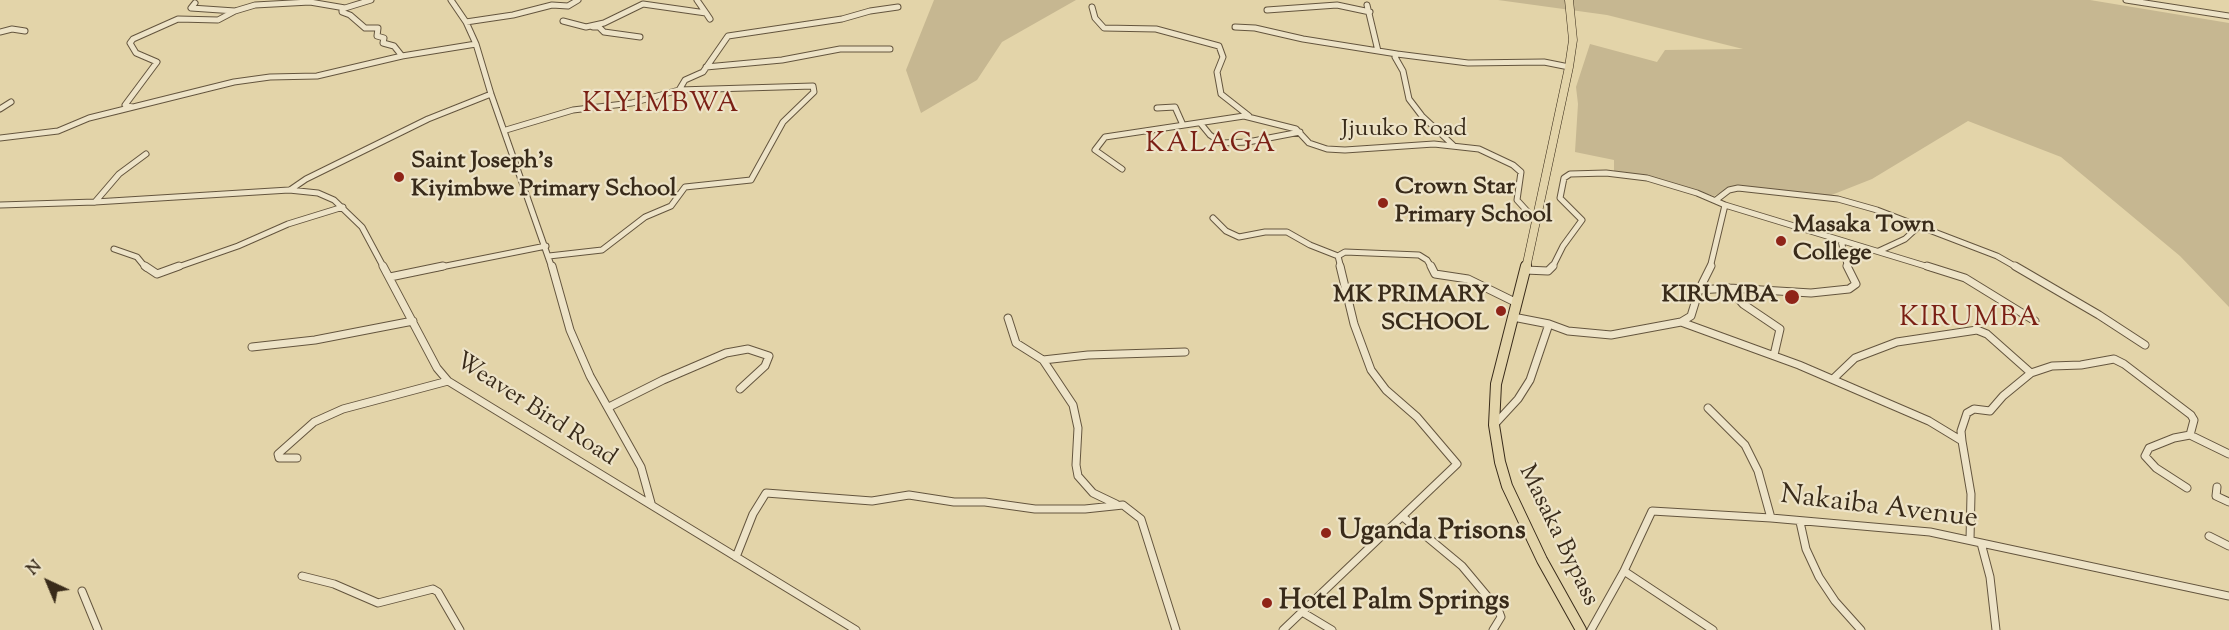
<!DOCTYPE html>
<style>
body{margin:0}
#map{position:relative;width:2229px;height:630px;overflow:hidden;background:#e3d4a9;font-family:"Sorts Mill Goudy",serif}
canvas{display:block}
.north{position:absolute;left:18px;top:552px;width:60px;height:60px;-webkit-text-stroke:4px #ede3c7;paint-order:stroke;rotate:316deg;font-size:16px;font-weight:700;line-height:24px;text-align:center;color:#392b1a}
.north::after{content:'';display:block;margin:auto;width:21px;height:27px;background:#392b1a;clip-path:polygon(50% 0,100% 100%,50% 72%,0 100%)}
</style>
<div id="map">
<canvas width="2229" height="630"></canvas>
<div class="north">N</div>
</div>
<script>
const g = document.querySelector('canvas').getContext('2d');
g.lineJoin = 'round';
function fillPath(path, color) { g.fillStyle = color; g.fill(path, 'evenodd'); }
const poly = rows => new Path2D(rows.map(r => 'M' + r).join(''));
function trace(path, color, width, dash) { g.strokeStyle = color; g.lineWidth = width; g.lineCap = dash ? 'butt' : 'round'; g.setLineDash(dash || []); g.stroke(path); }
function label(font, color, halo, rows, align = 'center') {
  g.font = font + ' "Sorts Mill Goudy",serif'; g.lineWidth = 4.5; g.setLineDash([]); g.textBaseline = 'middle'; g.strokeStyle = halo; g.fillStyle = color; for (const [text, x, y, turn = 0] of rows) {
    g.save(); g.translate(x, y); g.rotate((+turn || 0) * Math.PI / 180); g.textAlign = isNaN(turn) ? turn : align; if (halo) g.strokeText(text, 0, 0); g.fillText(text, 0, 0); g.restore();
  }
}
const green = poly([
 [934,0,1076,0,1002,42,977,80,921,113,906,70],
 [1498,0,2090,0,2229,23,2229,307,2180,256,2061,157,1968,121,1872,179,1829,196,1733,186,1714,196,1664,180,1614,171,1614,160,1575,152,1578,104,1576,87,1590,44,1657,62,1665,50,1743,49,1607,15]
]);
const minorFar1 = poly([
 [451,0,466,22,476,44,491,94,552,268],
 [697,0,706,13],
 [2126,0,2229,16],
 [195,3,191,8,235,11,255,5,310,2,345,8,371,0],
 [1367,5,1378,51],
 [1092,7,1095,18,1104,28,1156,29,1219,46,1223,57,1217,72,1221,94,1249,116],
 [342,8,342,12,350,15,365,28,378,28,377,36,384,38,383,43,394,46,402,56],
 [1267,10,1337,5,1370,12],
 [563,21,586,27,604,23,643,4,706,13,710,19],
 [466,22,513,15,552,5,568,6,578,0],
 [593,27,599,27,604,32,640,37],
 [1235,27,1255,28,1303,39,1397,54],
 [0,32,12,29,25,31],
 [706,67,782,60,840,49,890,49],
 [132,107,125,105,157,62,136,53,130,43,133,39,178,19,218,20,235,11],
 [1157,108,1175,107,1183,125],
 [0,109,11,102],
 [1201,124,1210,135,1222,143,1248,142,1300,132],
 [506,130,573,110,632,103,679,90,685,80,703,72,728,36,842,19,870,11,898,7],
 [0,138,58,131,89,118,234,82,270,77,317,76,402,56,476,44],
 [1453,145,1422,116,1409,99,1403,71,1395,57,1397,54,1468,63,1544,62,1569,67],
 [1122,169,1095,150,1105,137,1244,116,1296,129,1309,143,1327,149,1345,150,1434,144,1479,149,1513,165,1521,172,1517,200,1537,222],
 [290,190,306,179,428,119,491,94],
 [1716,200,1729,190,1738,188,1838,199,1877,210,1997,256,2018,268],
 [95,202,119,174,146,154],
 [0,205,95,202,289,190,318,193,334,200,362,227,384,268],
 [1725,205,1932,268],
 [1213,218,1226,231,1239,237,1265,232,1287,232,1310,245,1338,256],
 [1841,241,1848,268],
 [114,249,137,257,146,268],
 [1879,251,1905,239,1918,227],
 [549,256,602,250,645,217,671,206,685,187,751,180,783,122,814,92,813,86,679,90],
 [175,268,238,246,288,224,343,207],
 [436,268,546,246],
 [1341,268,1338,256,1345,252,1419,255,1427,260,1432,268],
 [1552,268,1563,246,1582,220,1560,198,1564,178,1570,174,1606,173,1647,178,1697,193,1725,205,1710,268]
]);
const minor = poly([
 [145,266,157,274,179,266],
 [383,266,437,368,448,381,856,630],
 [552,266,570,330,590,376,641,467,651,503],
 [1431,266,1435,274,1468,279,1517,303],
 [1927,266,1965,278,2035,321],
 [2015,266,2099,315,2145,345],
 [1525,270,1548,271,1553,266],
 [390,277,443,266],
 [1729,288,1743,304,1780,329,1774,355],
 [1699,290,1729,288,1811,293,1849,289,1856,284,1847,266],
 [1513,317,1549,324,1568,331,1611,335,1681,322,1691,316,1699,290,1711,266],
 [1008,318,1016,343,1043,360,1073,405,1078,428,1076,465,1078,476,1093,493,1116,504],
 [1681,322,1799,365,1929,421,1962,441,1971,494,1970,540],
 [252,347,315,340,413,321],
 [1043,360,1088,355,1185,352],
 [1833,379,1855,358,1897,342,1977,330,1987,334,2031,373],
 [609,407,663,380,726,353,748,349,769,356,765,366,740,389],
 [1708,408,1745,445,1758,471,1771,518],
 [1494,425,1518,399,1530,380,1549,324],
 [2190,435,2229,454],
 [1962,441,1961,431,1967,413,1974,409,1990,411,2003,396,2031,373,2052,366,2081,365,2114,359,2124,364,2191,415,2194,420,2190,435,2174,438,2149,448,2145,456,2156,468,2187,488],
 [297,458,279,458,278,454,314,422,343,409,448,381],
 [2217,487,2216,496,2229,502],
 [1403,517,1462,566,1498,609,1501,617,1493,630],
 [1800,522,1806,549,1819,577,1835,601,1861,630],
 [2209,536,2229,546],
 [1981,543,1990,577,1996,630],
 [736,557,753,514,766,493,872,501,909,495,954,502,985,502,1035,509,1085,509,1123,505,1141,519,1176,630],
 [1624,571,1713,630],
 [302,576,334,584,378,603,433,589,438,592,460,630],
 [82,591,98,630],
 [1302,612,1332,630],
 [1283,630,1457,464,1417,417,1386,390,1371,370,1354,324,1340,266],
 [1591,630,1624,571,1652,511,1771,518,1930,532,2229,596]
]);
const trunkFar1 = poly([
 [1526,268,1569,67,1573,40,1569,0]
]);
const trunk = poly([
 [1526,266,1496,384,1494,425,1500,462,1507,486,1542,560,1581,630]
]);
const markers = [
 [399,177,6,"#8f2418"],
 [1383,203,6,"#8f2418"],
 [1781,241,6,"#8f2418"],
 [1792,297,8,"#8f2418"],
 [1501,311,6,"#8f2418"],
 [1326,533,6,"#8f2418"],
 [1267,603,6,"#8f2418"]
];
const streetNames = [
 ["Jjuuko Road",1404,131],
 ["Weaver Bird Road",535,411,33],
 ["Masaka Bypass",1557,536,64]
];
const poiNames = [
 ["Saint Joseph's",411,163],
 ["Kiyimbwe Primary School",411,191],
 ["Crown Star",1395,189],
 ["Primary School",1395,217],
 ["Masaka Town",1793,227],
 ["College",1793,255],
 ["MK PRIMARY",1489,297,"right"],
 ["SCHOOL",1489,325,"right"],
 ["KIRUMBA",1778,297,"right"]
];
const quarterNames = [
 ["KIYIMBWA",661,106],
 ["KALAGA",1211,146],
 ["KIRUMBA",1970,320]
];
const nearStreetnames = [
 ["Nakaiba Avenue",1879,509,7]
];
const nearPoinames = [
 ["Uganda Prisons",1338,533],
 ["Hotel Palm Springs",1279,603]
];
fillPath(green, '#c6b791');
trace(minorFar1, '#64553e', 7);
trace(minor, '#64553e', 9);
trace(trunkFar1, '#392b1a', 9);
trace(trunk, '#392b1a', 12);
trace(minorFar1, '#ede3c7', 5);
trace(minor, '#ede3c7', 7);
trace(trunkFar1, '#e3d4a9', 8);
trace(trunk, '#e3d4a9', 10);
for (const [x, y, r, color] of markers) { const dot = new Path2D(); dot.arc(x, y, r, 0, 2 * Math.PI); g.fillStyle = color; g.fill(dot); trace(dot, '#ede3c7', 2); }
label('24px', '#392b1a', '#ede3c7', streetNames);
label('bold 24px', '#392b1a', '#ede3c7', poiNames, 'left');
g.letterSpacing = '1.5px';
label('27px', '#7a1f14', '#ede3c7', quarterNames);
g.letterSpacing = '0px';
label('28px', '#392b1a', '#ede3c7', nearStreetnames);
label('bold 28px', '#392b1a', '#ede3c7', nearPoinames, 'left');
</script>
